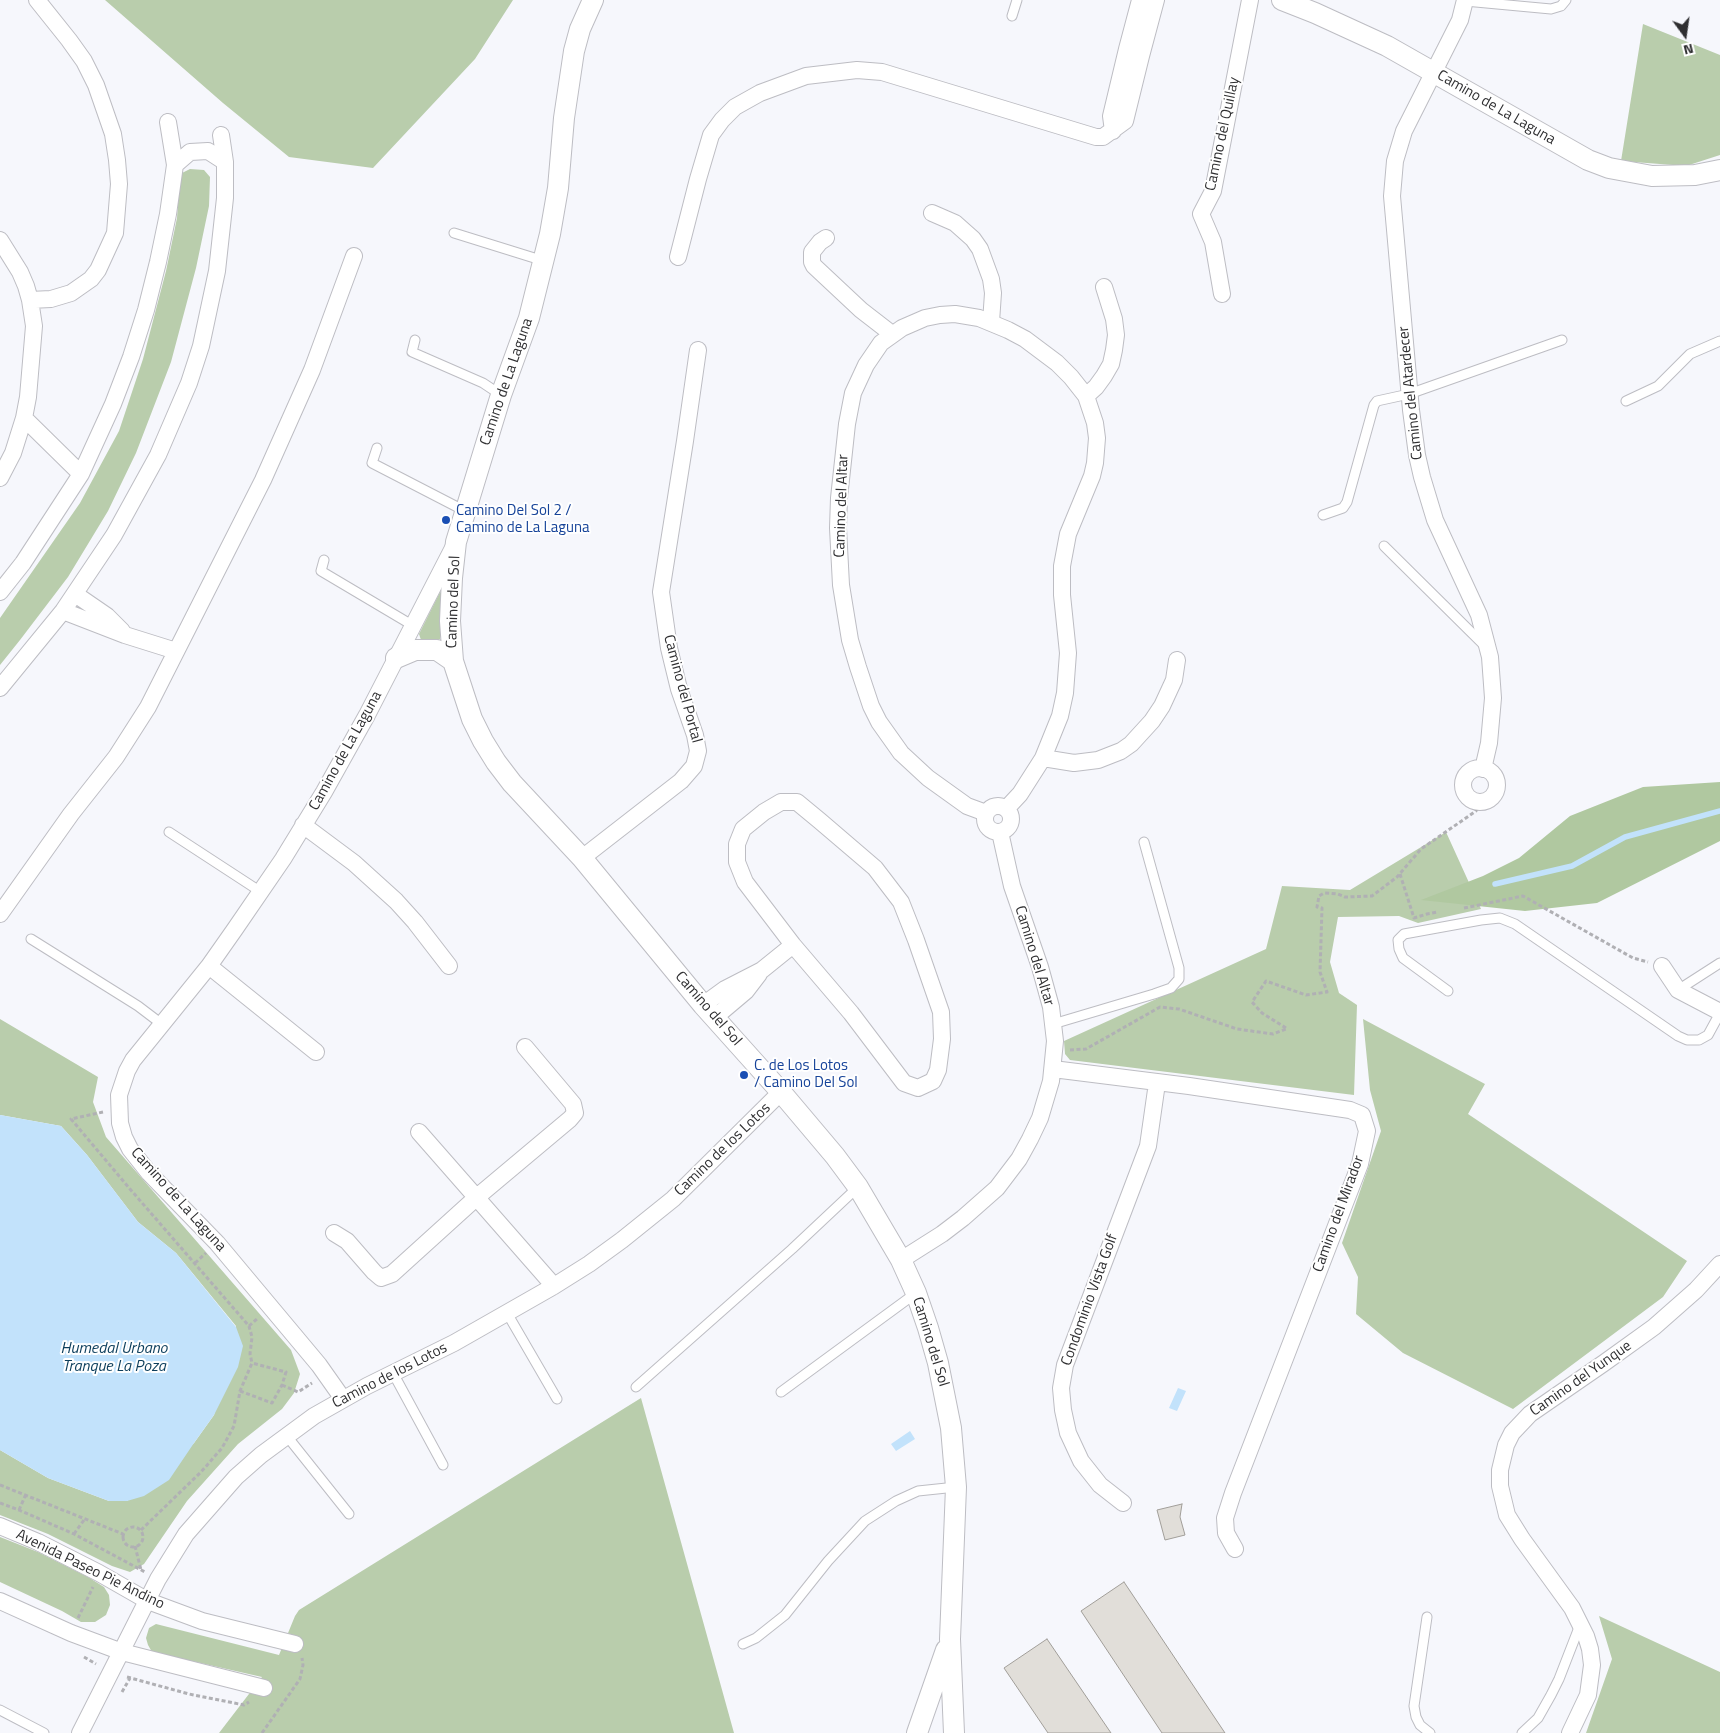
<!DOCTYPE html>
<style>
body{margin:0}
#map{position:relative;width:1720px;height:1733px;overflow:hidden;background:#f6f7fc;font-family:"Titillium Web",sans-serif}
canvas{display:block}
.north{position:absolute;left:1660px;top:10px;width:50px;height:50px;-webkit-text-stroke:4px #fff;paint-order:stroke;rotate:166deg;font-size:14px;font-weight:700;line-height:20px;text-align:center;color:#2f2f31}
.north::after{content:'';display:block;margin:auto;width:18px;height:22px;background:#2f2f31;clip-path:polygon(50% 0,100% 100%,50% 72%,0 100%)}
</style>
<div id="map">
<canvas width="1720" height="1733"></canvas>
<div class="north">N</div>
</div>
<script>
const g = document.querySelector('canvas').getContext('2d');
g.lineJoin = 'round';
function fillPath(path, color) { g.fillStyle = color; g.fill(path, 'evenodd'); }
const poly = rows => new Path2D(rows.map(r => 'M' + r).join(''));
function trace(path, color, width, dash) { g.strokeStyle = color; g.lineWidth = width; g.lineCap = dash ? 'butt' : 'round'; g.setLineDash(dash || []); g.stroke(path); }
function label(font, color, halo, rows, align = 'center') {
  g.font = font + ' "Titillium Web",sans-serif'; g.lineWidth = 4; g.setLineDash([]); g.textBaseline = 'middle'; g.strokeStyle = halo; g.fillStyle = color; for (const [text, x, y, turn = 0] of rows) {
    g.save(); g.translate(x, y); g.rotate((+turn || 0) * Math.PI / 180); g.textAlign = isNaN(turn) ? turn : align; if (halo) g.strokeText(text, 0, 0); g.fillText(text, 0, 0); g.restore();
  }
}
const green = poly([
 [105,0,513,0,475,59,373,168,289,157,223,103],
 [1643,24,1720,55,1720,155,1686,166,1621,161],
 [190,169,204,170,210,177,209,206,196,268,171,362,136,453,108,511,68,577,20,640,0,665,0,618,80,503,119,431,143,359,166,271,177,218,180,174],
 [440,592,441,593,442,630,440,639,437,641,421,640,419,634],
 [1446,832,1481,909,1418,923,1399,916,1338,917,1330,962,1339,993,1357,1005,1354,1095,1070,1060,1065,1054,1064,1041,1266,949,1282,886,1350,890],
 [0,1019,98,1077,93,1102,106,1137,291,1350,300,1374,294,1393,282,1409,238,1444,187,1501,144,1564,130,1572,112,1566,48,1534,0,1515,0,1450,48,1478,109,1501,127,1501,194,1443,214,1415,236,1326,176,1253,138,1222,87,1155,61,1126,0,1115],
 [1363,1019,1485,1084,1468,1114,1687,1261,1663,1297,1513,1409,1403,1353,1356,1314,1358,1277,1342,1243,1381,1131,1370,1090],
 [641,1398,734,1733,219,1733,262,1677,152,1652,148,1645,146,1638,149,1628,156,1624,279,1655,295,1616,299,1610],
 [0,1537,38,1552,88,1577,104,1587,109,1595,110,1605,106,1615,95,1622,81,1622,62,1611,0,1582],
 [1599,1616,1720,1672,1720,1733,1586,1733,1612,1659]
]);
const forest = poly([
 [1720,782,1720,841,1597,903,1525,911,1421,900,1483,876,1519,858,1570,816,1643,787]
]);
const water = poly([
 [0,1115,61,1126,87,1155,138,1222,176,1253,236,1327,243,1346,238,1367,214,1415,194,1443,169,1480,144,1496,127,1501,109,1501,48,1478,0,1450],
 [1178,1388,1186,1391,1177,1411,1169,1408],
 [910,1431,915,1439,896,1451,891,1444]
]);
const stream = poly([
 [1495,884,1572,866,1625,837,1720,811]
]);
const building = poly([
 [1182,1504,1180,1517,1185,1535,1165,1540,1157,1510,1182,1504],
 [1124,1582,1225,1733,1162,1733,1081,1611,1124,1582],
 [1047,1639,1111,1733,1048,1733,1004,1668,1047,1639]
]);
const path = poly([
 [1400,874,1414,918,1427,914,1438,912],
 [1464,908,1523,896,1633,958,1648,962],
 [1286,1028,1262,1013,1252,1002,1266,981,1306,995,1327,992,1320,972,1322,908,1317,907,1319,896,1324,893,1338,894,1345,897,1372,896,1397,877,1421,849,1476,811,1477,802],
 [1070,1050,1086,1049,1160,1007,1179,1009,1237,1029,1273,1034,1286,1029],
 [103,1112,71,1119,130,1189,249,1326,252,1337,250,1354,252,1363,240,1391,234,1426,222,1448,201,1472,141,1530],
 [195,1263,206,1253],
 [249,1326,258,1318],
 [282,1385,298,1392,312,1383],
 [240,1391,272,1403,282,1385,286,1372,252,1363],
 [0,1485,123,1534],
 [0,1503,19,1510,74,1534,145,1572],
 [19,1510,26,1494],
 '123 1537a10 10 0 1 1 20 0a10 10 0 1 1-20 0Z',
 [74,1534,84,1520],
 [135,1546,141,1570],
 [78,1618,93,1587],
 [84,1657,96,1664],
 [127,1677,189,1694,244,1705,249,1702],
 [122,1692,130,1678],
 [262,1733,300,1679,303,1665,302,1658]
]);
const service = poly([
 [1465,1,1551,9,1561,6,1566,0],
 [1012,16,1017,0],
 [454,233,544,261],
 [415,340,412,352,483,383,501,395],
 [1626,401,1658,386,1690,354,1720,341],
 [377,448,372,463,465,511],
 [1323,515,1343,508,1347,502,1374,405,1377,401,1409,394,1562,340],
 [1384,546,1485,646],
 [324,560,321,571,412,625],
 [169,832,261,892],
 [31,939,138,1006,163,1025],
 [1678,990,1720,963],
 [1448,991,1403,958,1399,949,1398,940,1404,934,1481,920,1500,918,1515,924,1678,1036,1687,1040,1699,1040,1708,1035,1720,1013],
 [1053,1024,1154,994,1171,988,1179,979,1179,968,1144,842],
 [507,1313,557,1399],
 [393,1373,443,1465],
 [636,1387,792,1249,858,1187],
 [781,1392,916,1293],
 [286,1435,349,1514],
 [1427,1617,1414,1706,1416,1717,1420,1725,1430,1733],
 [743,1644,756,1638,785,1615,828,1561,865,1521,896,1501,918,1491,956,1487],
 [0,1710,44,1733],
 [1522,1733,1538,1718,1551,1695,1559,1679,1580,1625]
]);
const minor = poly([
 [1465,0,1460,20,1404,131,1395,161,1392,196,1411,410,1417,455,1422,477,1435,520,1479,615,1490,657,1493,698,1489,743,1483,769],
 [1113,131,1111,116,1127,49,1140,0],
 [175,165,190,152,208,151,225,162],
 [932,213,955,223,973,239,980,249,991,279,993,293,991,322],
 [826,238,820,242,812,252,812,262,814,266,861,310,892,334],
 [0,240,20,272,26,286,30,300,34,326,28,397,24,418,13,453,0,478],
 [678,257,698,179,711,135,722,120,735,107,760,93,806,76,857,70,882,72,1096,137,1103,137,1125,121,1141,56,1156,0],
 [1222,294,1213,242,1201,214,1213,191,1250,0],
 [30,300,51,299,71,293,91,279,98,270,115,233,119,184,117,160,113,134,96,85,84,61,69,40,37,0],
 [1086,396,1096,387,1104,376,1111,364,1114,350,1116,335,1114,319,1104,287],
 [24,418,81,474],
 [0,592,23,563,81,474,113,404,131,357,146,310,158,262,168,214,175,165,168,122],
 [75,594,107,616,122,631],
 [63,611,125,635,176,651],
 [0,688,63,611,114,535,158,455,189,383,201,346,217,271,225,198,225,162,221,135],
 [1043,758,1074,763,1098,760,1121,751,1131,744,1152,721,1162,706,1174,680,1177,660],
 '1463 785a17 17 0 1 1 34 0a17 17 0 1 1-34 0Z',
 [781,802,797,802,820,821,875,868,901,902,916,940,941,1012,942,1039,938,1070,933,1081,918,1088,904,1083,851,1013,793,945,745,882,737,862,737,844,743,829,764,812,781,802],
 '985 819a13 13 0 1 1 26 0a13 13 0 1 1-26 0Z',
 [986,813,967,806,928,778,901,753,879,722,871,706,858,667,850,640,841,585,838,528,839,498,847,424,853,393,866,365,881,343,902,328,925,318,940,315,955,314,979,318,1008,330,1025,339,1057,363,1071,377,1086,396,1095,423,1097,438,1095,463,1092,476,1068,534,1062,566,1062,595,1068,653,1065,693,1060,716,1043,758,1020,794,1006,809],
 [303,825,354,863,396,901,415,922,449,966],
 [582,858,681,781,694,766,698,751,695,735,679,689,669,648,661,592,685,441,698,350],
 [0,914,71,814,116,757,148,707,263,480,312,370,354,256],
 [209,966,316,1052],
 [1662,966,1678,990,1720,1012],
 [703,1005,725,989,762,970,793,945],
 [714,1018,746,991,759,974],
 [1053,1069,1189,1086,1350,1110,1362,1115,1367,1131,1360,1164,1233,1493,1225,1518,1226,1533,1235,1549],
 [419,1132,554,1286],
 [334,1233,347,1241,374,1272,381,1278,392,1274,477,1197,570,1119,575,1113,573,1104,525,1047],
 [901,1260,942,1234,963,1218,997,1188,1019,1159,1030,1139,1040,1118,1051,1081,1055,1041,1051,1007,1040,967,1012,886,1000,832],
 [343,1399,319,1365,217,1243,149,1173,130,1149,124,1137,120,1123,119,1095,127,1071,133,1060,209,966,235,929,283,859,324,792,367,715,453,548],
 [1123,1503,1100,1485,1081,1461,1068,1433,1063,1410,1061,1388,1065,1365,1148,1146,1157,1083],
 [0,1526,38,1542,99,1573,148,1601,202,1621,295,1644],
 [0,1601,71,1633,122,1652,264,1688],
 [80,1733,158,1579,186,1534,236,1477,261,1455,314,1416,367,1386,454,1343,554,1286,589,1264,622,1240,673,1199,781,1092],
 [1570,1733,1588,1695,1592,1665,1590,1649,1586,1636,1572,1608,1522,1539,1507,1515,1500,1486,1500,1470,1506,1445,1512,1433,1530,1414,1604,1363,1654,1327,1696,1290,1720,1264]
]);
const tertiary = poly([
 [593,0,580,29,574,51,564,118,558,188,550,234,529,318,501,395,456,542,452,578,450,621,453,661,472,719,483,741,496,762,512,783,582,858,703,1005,781,1092,835,1156,858,1187,901,1260,916,1293,928,1328,938,1363,951,1428,956,1487,950,1639,954,1733],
 [1282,0,1315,13,1387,46,1588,160,1609,168,1652,176,1695,175,1720,170],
 [396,658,415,650,437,650,453,661],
 [917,1733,946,1650]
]);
const markers = [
 [446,520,5,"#1a4fb4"],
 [744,1075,5,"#1a4fb4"]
];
const streetNames = [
 ["Camino de La Laguna",1496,108,30],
 ["Camino del Quillay",1223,134,-78],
 ["Camino de La Laguna",507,382,-71],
 ["Camino del Atardecer",1411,393,-96],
 ["Camino del Altar",842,506,-88],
 ["Camino del Sol",454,602,-88],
 ["Camino del Portal",682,689,75],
 ["Camino de La Laguna",346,751,-61],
 ["Camino del Altar",1034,956,73],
 ["Camino del Sol",708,1009,49],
 ["Camino de los Lotos",723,1150,-44],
 ["Camino de La Laguna",178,1200,48],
 ["Camino del Mirador",1339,1214,-70],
 ["Condominio Vista Golf",1090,1300,-70],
 ["Camino del Sol",930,1342,73],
 ["Camino de los Lotos",390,1376,-27],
 ["Camino del Yunque",1581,1379,-35],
 ["Avenida Paseo Pie Andino",90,1570,26]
];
const transitNames = [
 ["Camino Del Sol 2 /",456,511],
 ["Camino de La Laguna",456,528],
 ["C. de Los Lotos",754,1066],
 ["/ Camino Del Sol",754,1083]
];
const waterNames = [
 ["Humedal Urbano",114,1349],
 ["Tranque La Poza",114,1367]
];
fillPath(green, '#b9cdac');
fillPath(forest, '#b0c8a0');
fillPath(water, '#c2e2fb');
trace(stream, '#c2e2fb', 5.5);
fillPath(building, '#e1ded9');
trace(building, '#a19e99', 1);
trace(service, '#bdbdc3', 11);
trace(minor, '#bdbdc3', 18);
trace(tertiary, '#bdbdc3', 22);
trace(path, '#b0b0b4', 3, [4, 2.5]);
trace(service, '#fff', 9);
trace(minor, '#fff', 16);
trace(tertiary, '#fff', 20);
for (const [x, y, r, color] of markers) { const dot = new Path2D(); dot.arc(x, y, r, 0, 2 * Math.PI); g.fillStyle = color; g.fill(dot); trace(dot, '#fff', 2); }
label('15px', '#2f2f31', '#fff', streetNames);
label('15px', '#164399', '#fff', transitNames, 'left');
label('italic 16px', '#0c3e5c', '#fff', waterNames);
</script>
